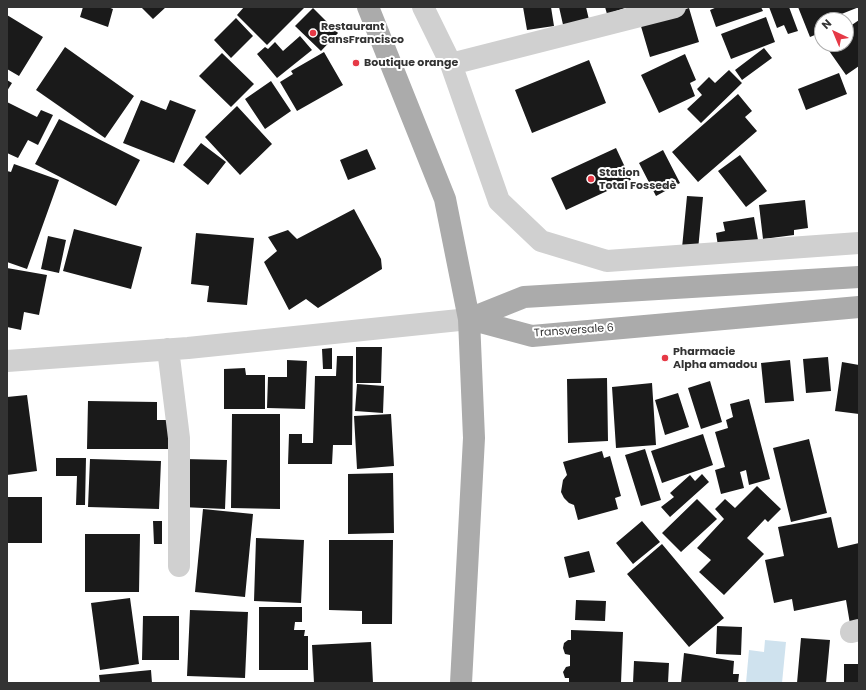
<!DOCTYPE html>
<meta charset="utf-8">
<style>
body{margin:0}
#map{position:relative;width:866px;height:690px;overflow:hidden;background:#fff;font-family:Poppins,sans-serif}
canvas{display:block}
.frame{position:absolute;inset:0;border:8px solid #333;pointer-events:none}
.north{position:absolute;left:814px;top:12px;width:40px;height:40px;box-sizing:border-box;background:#fff;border:1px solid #adadad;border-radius:50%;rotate:316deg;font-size:11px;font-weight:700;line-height:16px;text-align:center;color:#333}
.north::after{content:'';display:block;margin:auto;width:14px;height:18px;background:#e63946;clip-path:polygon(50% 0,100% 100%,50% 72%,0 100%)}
</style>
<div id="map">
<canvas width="866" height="690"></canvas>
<div class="frame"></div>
<div class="north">N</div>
</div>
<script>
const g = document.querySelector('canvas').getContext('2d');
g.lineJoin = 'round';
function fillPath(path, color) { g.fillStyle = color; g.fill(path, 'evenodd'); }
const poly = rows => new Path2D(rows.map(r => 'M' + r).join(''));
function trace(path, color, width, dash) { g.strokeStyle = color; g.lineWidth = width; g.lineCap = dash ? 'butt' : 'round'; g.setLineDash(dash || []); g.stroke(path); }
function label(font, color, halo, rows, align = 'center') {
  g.font = font + ' Poppins,sans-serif'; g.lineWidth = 4; g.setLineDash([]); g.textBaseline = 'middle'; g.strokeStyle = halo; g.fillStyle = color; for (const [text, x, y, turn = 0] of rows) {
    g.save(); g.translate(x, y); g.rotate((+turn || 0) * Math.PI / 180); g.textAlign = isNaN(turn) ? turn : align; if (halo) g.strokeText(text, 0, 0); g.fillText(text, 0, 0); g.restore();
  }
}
const water = poly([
 [765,640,786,642,782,683,746,683,749,650,764,652]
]);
const building = poly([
 [83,7,108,7,113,9,108,27,80,17],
 [141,7,166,7,153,19],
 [244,7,305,7,267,45,237,15],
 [523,7,551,7,554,26,527,30],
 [559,7,586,7,590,24,564,29],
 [605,7,628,7,607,14],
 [717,7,761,7,763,11,716,27,710,10],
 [769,7,789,7,798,31,788,34,784,25,777,28],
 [798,7,859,7,839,15,841,20,822,20,822,32,810,37],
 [313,8,338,33,321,51,295,26],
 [689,8,699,42,650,57,640,23],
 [7,15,43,37,19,76,7,69],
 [766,17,775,42,731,59,721,34],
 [236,18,253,36,231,58,214,40],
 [859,20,859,66,846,75,825,45,846,44,846,29],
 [300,36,312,50,277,78,257,54,265,47,268,49,275,42,283,51],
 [65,47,134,96,105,138,36,90],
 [764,48,772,58,742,80,735,70],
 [324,52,343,85,297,111,280,82,293,74,291,71],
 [222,53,254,84,231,107,199,76],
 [685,54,696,80,690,83,695,96,659,113,641,75],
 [589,60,606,103,532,133,515,90],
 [729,70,742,83,701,123,687,109,702,95,697,89,709,77,715,83],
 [839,73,847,94,806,110,798,89],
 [7,80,12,83,7,91],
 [271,81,291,111,265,129,245,99],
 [738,94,752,111,745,117,757,131,698,182,672,152],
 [141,100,166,110,170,100,196,110,174,163,123,143],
 [7,102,37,117,41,110,53,115,38,145,28,140,18,158,7,153],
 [237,106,272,144,240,175,205,137],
 [59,119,140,160,116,206,35,164],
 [201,143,226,162,208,185,183,165],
 [616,148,631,180,566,210,551,178],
 [367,149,376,169,348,180,340,160],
 [663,150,680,183,656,196,639,163],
 [740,155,767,191,746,207,718,171],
 [14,164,59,180,27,269,7,262,7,171,11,172],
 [687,196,703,197,698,250,682,248],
 [805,200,808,228,794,230,794,235,763,239,759,205],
 [354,209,381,259,382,269,318,308,306,299,289,310,264,262,277,251,268,237,288,230,297,239],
 [754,217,758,240,718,246,716,233,725,231,723,222],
 [74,229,142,247,131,289,63,271],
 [196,233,254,238,247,305,207,302,209,286,191,284],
 [48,236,66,240,59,273,41,269],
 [7,268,47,275,39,315,24,312,21,330,7,327],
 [356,347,382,347,381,383,356,383],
 [332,348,332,369,323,369,322,349],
 [337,356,353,356,352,445,333,445,332,464,288,464,289,434,302,434,302,443,313,443,315,376,336,376],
 [828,357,831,391,806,393,803,359],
 [287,360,307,361,305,409,267,408,268,377,287,377],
 [790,360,794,401,765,403,761,363],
 [842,362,859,365,859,414,835,411],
 [245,368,246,375,265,375,265,409,224,409,224,369],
 [607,378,608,441,568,443,567,379],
 [710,381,722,422,701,429,688,388],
 [652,383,656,445,616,448,612,387],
 [357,384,384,386,383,413,355,411],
 [678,393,689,427,665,435,655,400],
 [27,395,37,471,7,475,7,397],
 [749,399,770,479,749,485,746,470,740,472,744,488,721,494,715,470,725,467,715,432,728,428,726,420,733,417,730,404],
 [88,401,157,402,157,420,171,420,171,449,87,449],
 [232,414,280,414,280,509,231,508],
 [391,414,394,466,357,469,354,416],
 [703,434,713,465,662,483,651,451],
 [809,439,827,513,791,522,773,448],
 [645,449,661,500,641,506,625,455],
 [602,451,604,458,610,456,621,496,615,498,618,509,578,520,574,505,569,503,564,498,561,492,563,480,567,475,563,462],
 [56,458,86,458,85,505,76,505,77,476,56,476],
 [90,459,161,461,159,509,88,507],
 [184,459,227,460,225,509,182,507],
 [393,473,394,533,348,534,348,474],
 [702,474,709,482,670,517,661,507,674,497,670,493,690,475,695,481],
 [757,486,781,509,768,522,765,519,747,538,764,554,724,595,699,572,711,560,697,548,724,519,715,509,725,499,735,508],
 [7,497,42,497,42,543,7,543],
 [697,499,717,519,681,552,662,533],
 [203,509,253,514,245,597,195,592],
 [831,517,838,548,859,543,859,622,850,624,846,600,794,611,792,599,774,603,765,560,784,556,778,527],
 [153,521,162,521,162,544,154,544],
 [642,521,660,542,633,564,616,543],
 [85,534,140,534,139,592,85,592],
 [256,538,304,540,301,603,254,601],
 [329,540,393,540,392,624,362,624,362,611,329,610],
 [662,544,724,618,689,647,627,574],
 [589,551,595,572,569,578,564,557],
 [130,598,139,664,100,670,91,603],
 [576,600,606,601,605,621,575,620],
 [259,607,302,607,302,622,295,622,294,630,305,630,304,636,308,636,308,670,259,670],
 [190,610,248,612,245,678,187,676],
 [143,616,179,616,179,660,142,660],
 [717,626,742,627,741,655,716,654],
 [571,630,623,632,621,683,569,683,569,678,565,678,563,672,566,667,570,666,570,655,565,654,563,648,564,643,568,640,571,640],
 [801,638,830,640,826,683,797,683],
 [371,642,373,683,314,683,312,645],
 [684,653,734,661,733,674,739,674,738,683,681,683],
 [634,661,669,663,668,683,633,683],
 [844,664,859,664,859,683,844,683],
 [151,670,152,683,100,683,99,675]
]);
const minor = poly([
 [423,7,451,64,499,201,541,241,607,261,859,243],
 [451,64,675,7],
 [168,349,179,438,179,566],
 [7,361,188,348,469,319],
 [851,632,859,630]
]);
const major = poly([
 [368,7,445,199,469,319,474,438,461,683],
 [469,319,524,297,859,277],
 [469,319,532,336,859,307]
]);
const markers = [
 [313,33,4,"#e63946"],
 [356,63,4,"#e63946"],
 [591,179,4,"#e63946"],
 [665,358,4,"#e63946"]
];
const poiNames = [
 ["Restaurant",321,27],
 ["SansFrancisco",321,40],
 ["Boutique orange",364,63],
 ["Station",599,173],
 ["Total Fossedè",599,186],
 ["Pharmacie",673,352],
 ["Alpha amadou",673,365]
];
const streetNames = [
 ["Transversale 6",574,331,-4]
];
fillPath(water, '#cfe2ee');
fillPath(building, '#1a1a1a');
trace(minor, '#d0d0d0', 22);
trace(major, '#ababab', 22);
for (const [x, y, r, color] of markers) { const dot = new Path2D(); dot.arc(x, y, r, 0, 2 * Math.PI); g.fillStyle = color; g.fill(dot); trace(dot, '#fff', 1.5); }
label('bold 11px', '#333', '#fff', poiNames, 'left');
label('11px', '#333', '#fff', streetNames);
</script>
